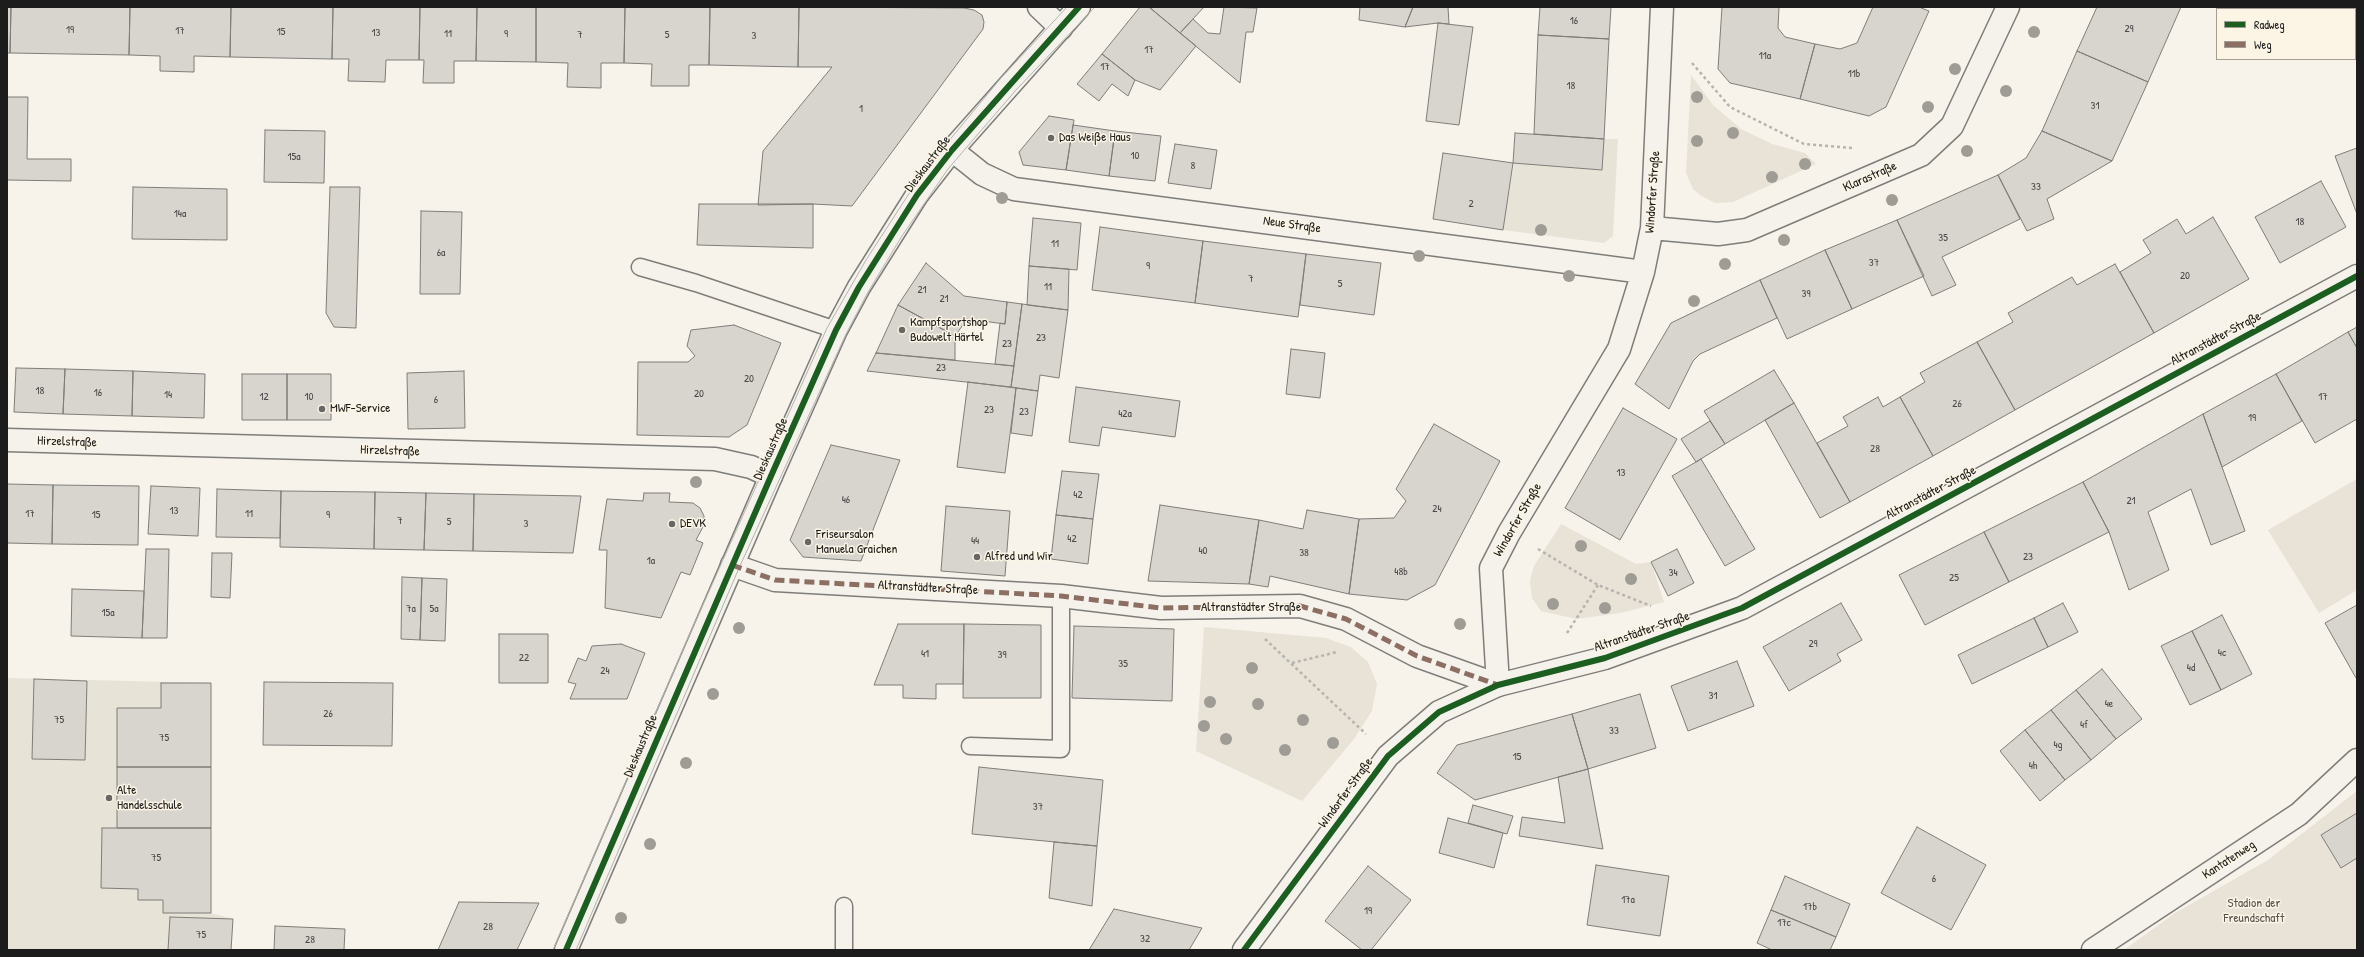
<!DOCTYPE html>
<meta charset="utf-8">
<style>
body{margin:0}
#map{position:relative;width:2364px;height:957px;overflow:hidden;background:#f7f3ea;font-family:"Patrick Hand",sans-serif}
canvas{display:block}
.frame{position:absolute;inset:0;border:8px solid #1c1c1c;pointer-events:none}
.legend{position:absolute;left:2216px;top:8px;width:140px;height:52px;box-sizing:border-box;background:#fcf5e5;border:1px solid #a29e95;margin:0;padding:5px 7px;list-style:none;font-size:12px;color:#1c1c1c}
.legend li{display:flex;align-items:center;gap:8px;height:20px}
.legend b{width:20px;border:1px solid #a29e95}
</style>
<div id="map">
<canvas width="2364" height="957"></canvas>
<div class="frame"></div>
<ul class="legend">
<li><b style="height:5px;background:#1b5e20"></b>Radweg</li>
<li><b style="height:5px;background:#8d6e63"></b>Weg</li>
</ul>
</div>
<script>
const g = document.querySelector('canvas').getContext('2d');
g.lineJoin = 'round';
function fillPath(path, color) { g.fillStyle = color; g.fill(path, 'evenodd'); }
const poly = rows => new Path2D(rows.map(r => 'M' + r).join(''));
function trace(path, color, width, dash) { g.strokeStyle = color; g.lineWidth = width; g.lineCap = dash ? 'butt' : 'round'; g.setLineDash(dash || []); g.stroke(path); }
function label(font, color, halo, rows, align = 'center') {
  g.font = font + ' "Patrick Hand",sans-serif'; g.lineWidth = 3; g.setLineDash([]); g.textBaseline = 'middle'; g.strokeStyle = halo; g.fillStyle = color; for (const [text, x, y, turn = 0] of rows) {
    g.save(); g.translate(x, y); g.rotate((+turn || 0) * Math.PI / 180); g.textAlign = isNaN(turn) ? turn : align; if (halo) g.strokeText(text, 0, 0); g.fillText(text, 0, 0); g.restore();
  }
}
const built = poly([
 [1604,139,1618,139,1613,236,1604,243,1503,230,1514,163,1602,170],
 [7,678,211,683,211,913,233,919,231,950,7,950]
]);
const green = poly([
 [1691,75,1713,105,1741,129,1772,144,1805,153,1816,164,1733,202,1715,203,1700,195,1693,189,1686,173],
 [2357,479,2357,590,2319,613,2268,530],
 [1561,524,1636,564,1651,562,1664,602,1620,613,1576,619,1541,611,1532,598,1530,581,1534,566],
 [1204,627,1326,638,1351,647,1368,662,1377,684,1372,711,1354,739,1302,801,1196,751],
 [2357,791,2357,950,2124,950,2175,913,2268,860]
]);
const building = poly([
 [7,7,11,7,10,53,7,53,7,7],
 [11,7,130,7,129,55,10,53,11,7],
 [130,7,231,7,230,57,194,56,194,72,160,71,160,56,129,55,130,7],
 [231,7,333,7,332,59,230,57,231,7],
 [333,7,420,7,419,60,386,60,385,82,348,81,349,59,332,59,333,7],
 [420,7,477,7,476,61,454,61,454,83,423,83,424,60,419,60,420,7],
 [477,7,536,7,536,62,476,61,477,7],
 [536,7,625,7,624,63,601,63,601,88,567,87,568,63,536,62,536,7],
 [625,7,710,7,709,65,689,65,689,86,651,86,652,64,624,63,625,7],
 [710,7,799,7,798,67,709,65,710,7],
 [799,7,964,8,974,10,982,15,984,22,983,29,852,206,813,204,758,205,763,151,832,67,798,67,799,7],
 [1140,7,1149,7,1196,46,1160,90,1135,80,1102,54,1140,7],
 [1149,7,1204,7,1180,33,1149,7],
 [1224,7,1257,8,1253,32,1246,32,1240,83,1180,33,1193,19,1208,33,1220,34,1224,7],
 [1360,7,1413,7,1405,27,1359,20,1360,7],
 [1413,7,1448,7,1449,24,1438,23,1405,27,1413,7],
 [1540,7,1611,7,1609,39,1538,35,1540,7],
 [1722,7,1779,7,1778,28,1785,37,1815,44,1800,99,1730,83,1718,69,1722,7],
 [1873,7,1919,7,1929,11,1886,107,1869,116,1800,99,1815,44,1840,49,1857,43,1873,7],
 [2097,7,2181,7,2148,82,2077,51,2097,7],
 [1438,23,1473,27,1459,125,1426,121,1438,23],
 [1538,35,1609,39,1604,139,1534,134,1538,35],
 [2077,51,2148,82,2112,161,2042,131,2077,51],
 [1102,54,1135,80,1128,96,1112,84,1099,101,1077,84,1102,54],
 [7,97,28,97,27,159,71,159,71,181,7,180,7,97],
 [1049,116,1074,120,1066,170,1023,165,1019,152,1049,116],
 [1073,125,1115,131,1109,176,1066,170,1073,125],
 [265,130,325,131,324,183,264,182,265,130],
 [1115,131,1161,136,1155,181,1109,176,1115,131],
 [2042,131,2112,161,2047,199,2054,219,2027,231,1998,175,2026,158,2042,131],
 [1515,133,1604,139,1602,170,1513,163,1515,133],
 [1175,144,1217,150,1211,189,1168,183,1175,144],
 [2357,148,2357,214,2335,156,2357,148],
 [1443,153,1513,163,1503,230,1433,219,1443,153],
 [1998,175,2020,219,1942,257,1956,285,1932,296,1897,220,1998,175],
 [2321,181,2346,227,2280,263,2255,217,2321,181],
 [133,187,227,189,227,240,132,239,133,187],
 [330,187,360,187,356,328,334,327,326,313,330,187],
 [699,204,813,204,813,248,697,245,699,204],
 [421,211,462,212,460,294,420,294,421,211],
 [2213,217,2249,279,2154,333,2120,272,2151,253,2143,240,2177,219,2186,234,2213,217],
 [1033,218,1081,223,1077,270,1029,266,1033,218],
 [1897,220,1924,276,1852,309,1825,250,1897,220],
 [1100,227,1203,241,1195,303,1092,290,1100,227],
 [1203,241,1306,254,1298,317,1195,303,1203,241],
 [1825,250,1852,309,1787,339,1760,280,1825,250],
 [1306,254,1381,263,1374,315,1300,305,1306,254],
 [926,263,964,296,1007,302,1005,324,967,319,955,336,898,305,926,263],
 [2115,264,2154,333,2015,410,1977,342,2013,322,2008,313,2072,277,2077,285,2115,264],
 [1029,266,1069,269,1068,310,1027,305,1029,266],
 [1760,280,1777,318,1700,354,1693,361,1669,409,1635,384,1671,323,1760,280],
 [1007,302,1022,304,1014,366,995,364,1000,323,1005,324,1007,302],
 [1022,304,1068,310,1059,378,1040,375,1038,391,1011,387,1022,304],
 [898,305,955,336,955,360,876,353,898,305],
 [734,325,781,343,747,425,729,437,637,435,638,362,688,362,695,356,687,346,691,330,734,325],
 [2357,327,2357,348,2348,332,2357,327],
 [2348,332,2357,348,2357,419,2315,443,2276,374,2348,332],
 [1977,342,2015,410,1933,456,1900,397,1925,382,1920,373,1977,342],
 [1291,349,1325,353,1320,398,1286,394,1291,349],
 [876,353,1014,366,1011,387,867,371,876,353],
 [16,368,65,369,63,414,14,412,16,368],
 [65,369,133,371,132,416,63,414,65,369],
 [1774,370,1794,403,1725,444,1704,411,1774,370],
 [133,371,205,374,204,418,132,416,133,371],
 [464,371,465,428,408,429,407,373,464,371],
 [242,374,287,374,287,420,242,420,242,374],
 [287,374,331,374,331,420,287,420,287,374],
 [2276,374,2302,421,2222,467,2203,414,2276,374],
 [968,382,1016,388,1005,473,957,467,968,382],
 [1076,387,1180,401,1175,437,1102,427,1099,446,1069,442,1076,387],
 [1016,388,1038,391,1032,436,1011,433,1016,388],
 [1878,397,1883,407,1900,397,1933,456,1850,502,1817,443,1848,426,1843,417,1878,397],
 [1794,403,1850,502,1820,518,1765,420,1794,403],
 [1623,408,1677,439,1620,540,1565,508,1623,408],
 [2203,414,2245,531,2211,545,2191,489,2148,512,2169,570,2129,590,2109,532,2083,482,2203,414],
 [1710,421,1725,444,1696,462,1681,439,1710,421],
 [1434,424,1500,461,1435,585,1407,600,1349,594,1359,519,1394,518,1406,501,1396,489,1434,424],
 [831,445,900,460,861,561,803,557,790,540,831,445],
 [1701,459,1755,549,1725,566,1672,476,1701,459],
 [1062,471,1099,474,1093,519,1056,515,1062,471],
 [2083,482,2109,532,2009,582,1984,532,2083,482],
 [7,484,53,485,52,544,7,543,7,484],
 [53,485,139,486,138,545,52,544,53,485],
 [151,486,200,488,198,536,148,534,151,486],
 [217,489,281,491,280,538,216,537,217,489],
 [281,491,375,492,374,549,280,547,281,491],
 [375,492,426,493,424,550,374,549,375,492],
 [426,493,474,494,473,551,424,550,426,493],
 [644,493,670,493,669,502,693,503,700,508,704,516,704,525,696,540,703,543,690,575,681,572,661,618,605,608,607,550,599,550,607,499,643,501,644,493],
 [474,494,581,496,573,553,473,551,474,494],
 [1160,505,1259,520,1249,584,1148,581,1160,505],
 [946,506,1010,511,1005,576,941,571,946,506],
 [1307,510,1359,519,1349,594,1270,576,1268,587,1249,584,1259,520,1303,529,1307,510],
 [1056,515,1093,519,1088,564,1051,559,1056,515],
 [1984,532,2009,582,1925,625,1899,575,1984,532],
 [146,549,169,549,167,638,142,638,146,549],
 [1677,549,1694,583,1668,596,1651,562,1677,549],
 [212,553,232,553,230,598,211,597,212,553],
 [402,577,422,578,420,640,401,639,402,577],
 [422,578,447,579,445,641,420,640,422,578],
 [72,589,144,591,142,638,71,636,72,589],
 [1841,603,1862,640,1837,654,1841,661,1789,691,1763,647,1841,603],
 [2063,603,2078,632,2048,647,2034,618,2063,603],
 [2357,605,2357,677,2356,678,2325,623,2357,605],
 [2222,615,2252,674,2221,690,2192,631,2222,615],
 [2034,618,2048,647,1972,684,1958,655,2034,618],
 [898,624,964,624,963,684,936,684,936,699,903,698,903,685,874,685,898,624],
 [964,624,1041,625,1041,698,963,698,964,624],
 [1074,626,1174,629,1172,701,1072,698,1074,626],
 [2192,631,2221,690,2190,705,2161,646,2192,631],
 [499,634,548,634,548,683,499,683,499,634],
 [621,644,645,653,627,699,570,699,576,684,568,682,578,658,586,661,592,646,621,644],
 [1737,661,1754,706,1688,731,1671,686,1737,661],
 [2102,669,2142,719,2116,739,2076,690,2102,669],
 [34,679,87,681,85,760,32,759,34,679],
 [264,682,393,683,392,746,263,745,264,682],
 [161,683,211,683,211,767,117,767,117,708,161,708,161,683],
 [2076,690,2116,739,2091,760,2051,710,2076,690],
 [1640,694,1656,748,1588,769,1572,714,1640,694],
 [2051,710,2091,760,2065,780,2025,730,2051,710],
 [1572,714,1588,769,1475,800,1437,773,1457,745,1572,714],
 [2025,730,2065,780,2040,801,2000,751,2025,730],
 [117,767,211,767,211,828,117,828,117,767],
 [979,767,1103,780,1097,846,972,834,979,767],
 [1588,769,1603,849,1519,836,1522,817,1565,823,1558,777,1588,769],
 [1473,805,1513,816,1507,834,1468,823,1473,805],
 [2357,813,2357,858,2341,868,2321,835,2357,813],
 [1448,818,1503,833,1494,868,1439,853,1448,818],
 [1917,827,1986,865,1951,930,1881,893,1917,827],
 [102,828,211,828,211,913,163,913,163,900,138,900,138,889,101,888,102,828],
 [1054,842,1097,846,1092,906,1049,898,1054,842],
 [1596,865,1669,876,1660,936,1587,925,1596,865],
 [1368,866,1411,900,1371,950,1362,950,1325,921,1368,866],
 [1785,876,1850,904,1836,937,1771,910,1785,876],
 [459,902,539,903,517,950,438,950,459,902],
 [1114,909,1202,928,1189,950,1089,950,1114,909],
 [1771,910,1836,937,1830,950,1772,950,1757,943,1771,910],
 [170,917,233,919,231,950,168,950,170,917],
 [275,926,345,929,344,950,274,950,275,926]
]);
const path = poly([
 [1692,63,1730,107,1804,144,1852,148],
 [1538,549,1598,585,1651,606],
 [1567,633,1598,585],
 [1265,639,1366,734],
 [1292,663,1337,652]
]);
const lane = poly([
 [640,267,696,283,836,330],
 [970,746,1061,749,1061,596],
 [844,906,844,950]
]);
const street = poly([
 [1039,7,1061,28],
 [952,150,982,174,1014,189,1643,272],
 [1652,228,1718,234,1747,230,1921,155,1952,126,2008,7],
 [7,440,715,459,751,467,771,476],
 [732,565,775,580,1061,596,1161,608,1300,606,1346,619,1417,656,1498,685,1491,568,1509,533,1619,349,1643,272,1652,228,1662,7],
 [2093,950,2299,814,2357,760]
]);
const secondary = poly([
 [566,950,771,476,836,330,859,287,917,195,952,150,1079,7],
 [1244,950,1388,756,1439,712,1498,685,1605,658,1742,608,2357,276]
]);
const tram = poly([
 [553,950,688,638,827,328,866,260,923,172,1001,78,1067,7],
 [576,950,739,568,846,334,868,292,902,236,948,169,1016,90,1095,7]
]);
const quiet = poly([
 [732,565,775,580,1061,596,1161,608,1300,606,1346,619,1417,656,1498,685]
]);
const cycleway = poly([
 [566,950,771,476,836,330,859,287,917,195,952,150,1079,7],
 [1244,950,1388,756,1439,712,1498,685,1605,658,1742,608,2357,276]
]);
const trees = [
 [2034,32],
 [1955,69],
 [2006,91],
 [1697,97],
 [1928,107],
 [1733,133],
 [1697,141],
 [1967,151],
 [1805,164],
 [1772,177],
 [1002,198],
 [1892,200],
 [1541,230],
 [1784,240],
 [1419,256],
 [1725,264],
 [1569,276],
 [1694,301],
 [696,482],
 [1581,546],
 [1631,579],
 [1553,604],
 [1605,608],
 [1460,624],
 [739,628],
 [1252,668],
 [713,694],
 [1210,702],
 [1258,704],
 [1303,720],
 [1204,726],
 [1226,739],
 [1333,743],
 [1285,750],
 [686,763],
 [650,844],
 [621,918]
];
const markers = [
 [1051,138,4,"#696764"],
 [902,330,4,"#696764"],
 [322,409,4,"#696764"],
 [672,524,4,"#696764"],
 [808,542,4,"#696764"],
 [977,557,4,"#696764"],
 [109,798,4,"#696764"]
];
const numberNames = [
 ["16",1574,21],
 ["29",2129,29],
 ["19",70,30],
 ["17",180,31],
 ["15",281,32],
 ["13",376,33],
 ["11",448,34],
 ["9",506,34],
 ["7",580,35],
 ["5",667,35],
 ["3",754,36],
 ["17",1149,50],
 ["11a",1765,56],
 ["17",1105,67],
 ["11b",1854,74],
 ["18",1571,86],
 ["31",2095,106],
 ["1",861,109],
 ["10",1135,156],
 ["15a",294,157],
 ["8",1193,166],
 ["33",2036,187],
 ["2",1471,204],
 ["14a",180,214],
 ["18",2300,222],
 ["35",1943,238],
 ["11",1055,244],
 ["6a",441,253],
 ["37",1874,263],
 ["9",1148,266],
 ["20",2185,276],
 ["7",1251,279],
 ["5",1340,284],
 ["11",1048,287],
 ["21",922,290],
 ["39",1806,294],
 ["21",944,299],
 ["23",1041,338],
 ["23",1007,344],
 ["23",941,368],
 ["20",749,379],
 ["18",40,391],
 ["16",98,393],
 ["20",699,394],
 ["14",168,395],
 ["12",264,397],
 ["10",309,397],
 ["17",2323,397],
 ["6",436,400],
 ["26",1957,404],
 ["23",989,410],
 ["23",1024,412],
 ["42a",1125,414],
 ["19",2252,418],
 ["28",1875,449],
 ["13",1621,473],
 ["42",1078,495],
 ["46",846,500],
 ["21",2131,501],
 ["24",1437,509],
 ["13",174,511],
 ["17",30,514],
 ["11",249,514],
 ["15",96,515],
 ["9",328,515],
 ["7",400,521],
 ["5",449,522],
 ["3",526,524],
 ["42",1072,539],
 ["44",975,541],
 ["40",1203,551],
 ["38",1304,553],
 ["23",2028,557],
 ["1a",651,561],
 ["48b",1401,572],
 ["34",1673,573],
 ["25",1954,578],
 ["7a",411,609],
 ["5a",434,609],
 ["15a",108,613],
 ["29",1813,644],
 ["4c",2222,653],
 ["41",925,654],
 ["39",1002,655],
 ["22",524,658],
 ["35",1123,664],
 ["4d",2191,668],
 ["24",605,671],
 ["31",1713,696],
 ["4e",2109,704],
 ["26",328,714],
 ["75",59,720],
 ["4f",2084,725],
 ["33",1614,731],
 ["75",164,738],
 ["4g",2058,745],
 ["15",1517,757],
 ["4h",2033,766],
 ["37",1038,807],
 ["75",156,858],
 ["6",1934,879],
 ["17a",1628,900],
 ["17b",1810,907],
 ["19",1368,911],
 ["17c",1784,923],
 ["28",488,927],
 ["75",201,935],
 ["32",1145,939],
 ["28",310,940]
];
const poiNames = [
 ["Das Weiße Haus",1059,138],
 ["Kampfsportshop",910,323],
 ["Budowelt Härtel",910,338],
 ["MWF-Service",330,409],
 ["DEVK",680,524],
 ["Friseursalon",816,535],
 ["Manuela Graichen",816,550],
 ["Alfred und Wir",985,557],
 ["Alte",117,791],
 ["Handelsschule",117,806]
];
const streetNames = [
 ["Dieskaustraße",928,164,-53],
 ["Klarastraße",1870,177,-24],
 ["Windorfer Straße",1653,192,-86],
 ["Neue Straße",1292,225,8],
 ["Altranstädter Straße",2216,339,-28],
 ["Hirzelstraße",67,442,2],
 ["Dieskaustraße",771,449,-66],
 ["Hirzelstraße",390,451,2],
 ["Altranstädter Straße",1931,493,-28],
 ["Windorfer Straße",1518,520,-60],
 ["Altranstädter Straße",928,588,3],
 ["Altranstädter Straße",1251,608],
 ["Altranstädter Straße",1642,632,-19],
 ["Dieskaustraße",641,746,-67],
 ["Windorfer Straße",1346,793,-54],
 ["Kantatenweg",2229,860,-33]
];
const parkNames = [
 ["Stadion der",2254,904],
 ["Freundschaft",2254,919]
];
fillPath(built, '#e8e3d7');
fillPath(green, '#e8e2d7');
fillPath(building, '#d8d5cf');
trace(building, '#7f7d79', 1);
trace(lane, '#7f7d79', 19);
trace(street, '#7f7d79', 25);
trace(secondary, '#7f7d79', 25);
trace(path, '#b6b4af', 2.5, [3, 3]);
trace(lane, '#f5f2ec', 16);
trace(street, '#f5f2ec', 22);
trace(secondary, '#f5f2ec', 22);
trace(tram, '#b6b4af', 1);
trace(quiet, '#8d6e63', 5, [10, 5]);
trace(cycleway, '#1b5e20', 6);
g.fillStyle = '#9e9c95';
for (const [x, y] of trees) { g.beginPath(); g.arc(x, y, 6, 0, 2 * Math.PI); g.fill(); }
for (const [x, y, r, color] of markers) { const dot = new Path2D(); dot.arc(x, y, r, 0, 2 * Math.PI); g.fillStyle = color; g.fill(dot); trace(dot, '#fcf5e5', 1.5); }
label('11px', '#4b4a49', null, numberNames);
label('13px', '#1c1c1c', '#fcf5e5', poiNames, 'left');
label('13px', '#1c1c1c', '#fcf5e5', streetNames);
label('13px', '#555450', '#fcf5e5', parkNames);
</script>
